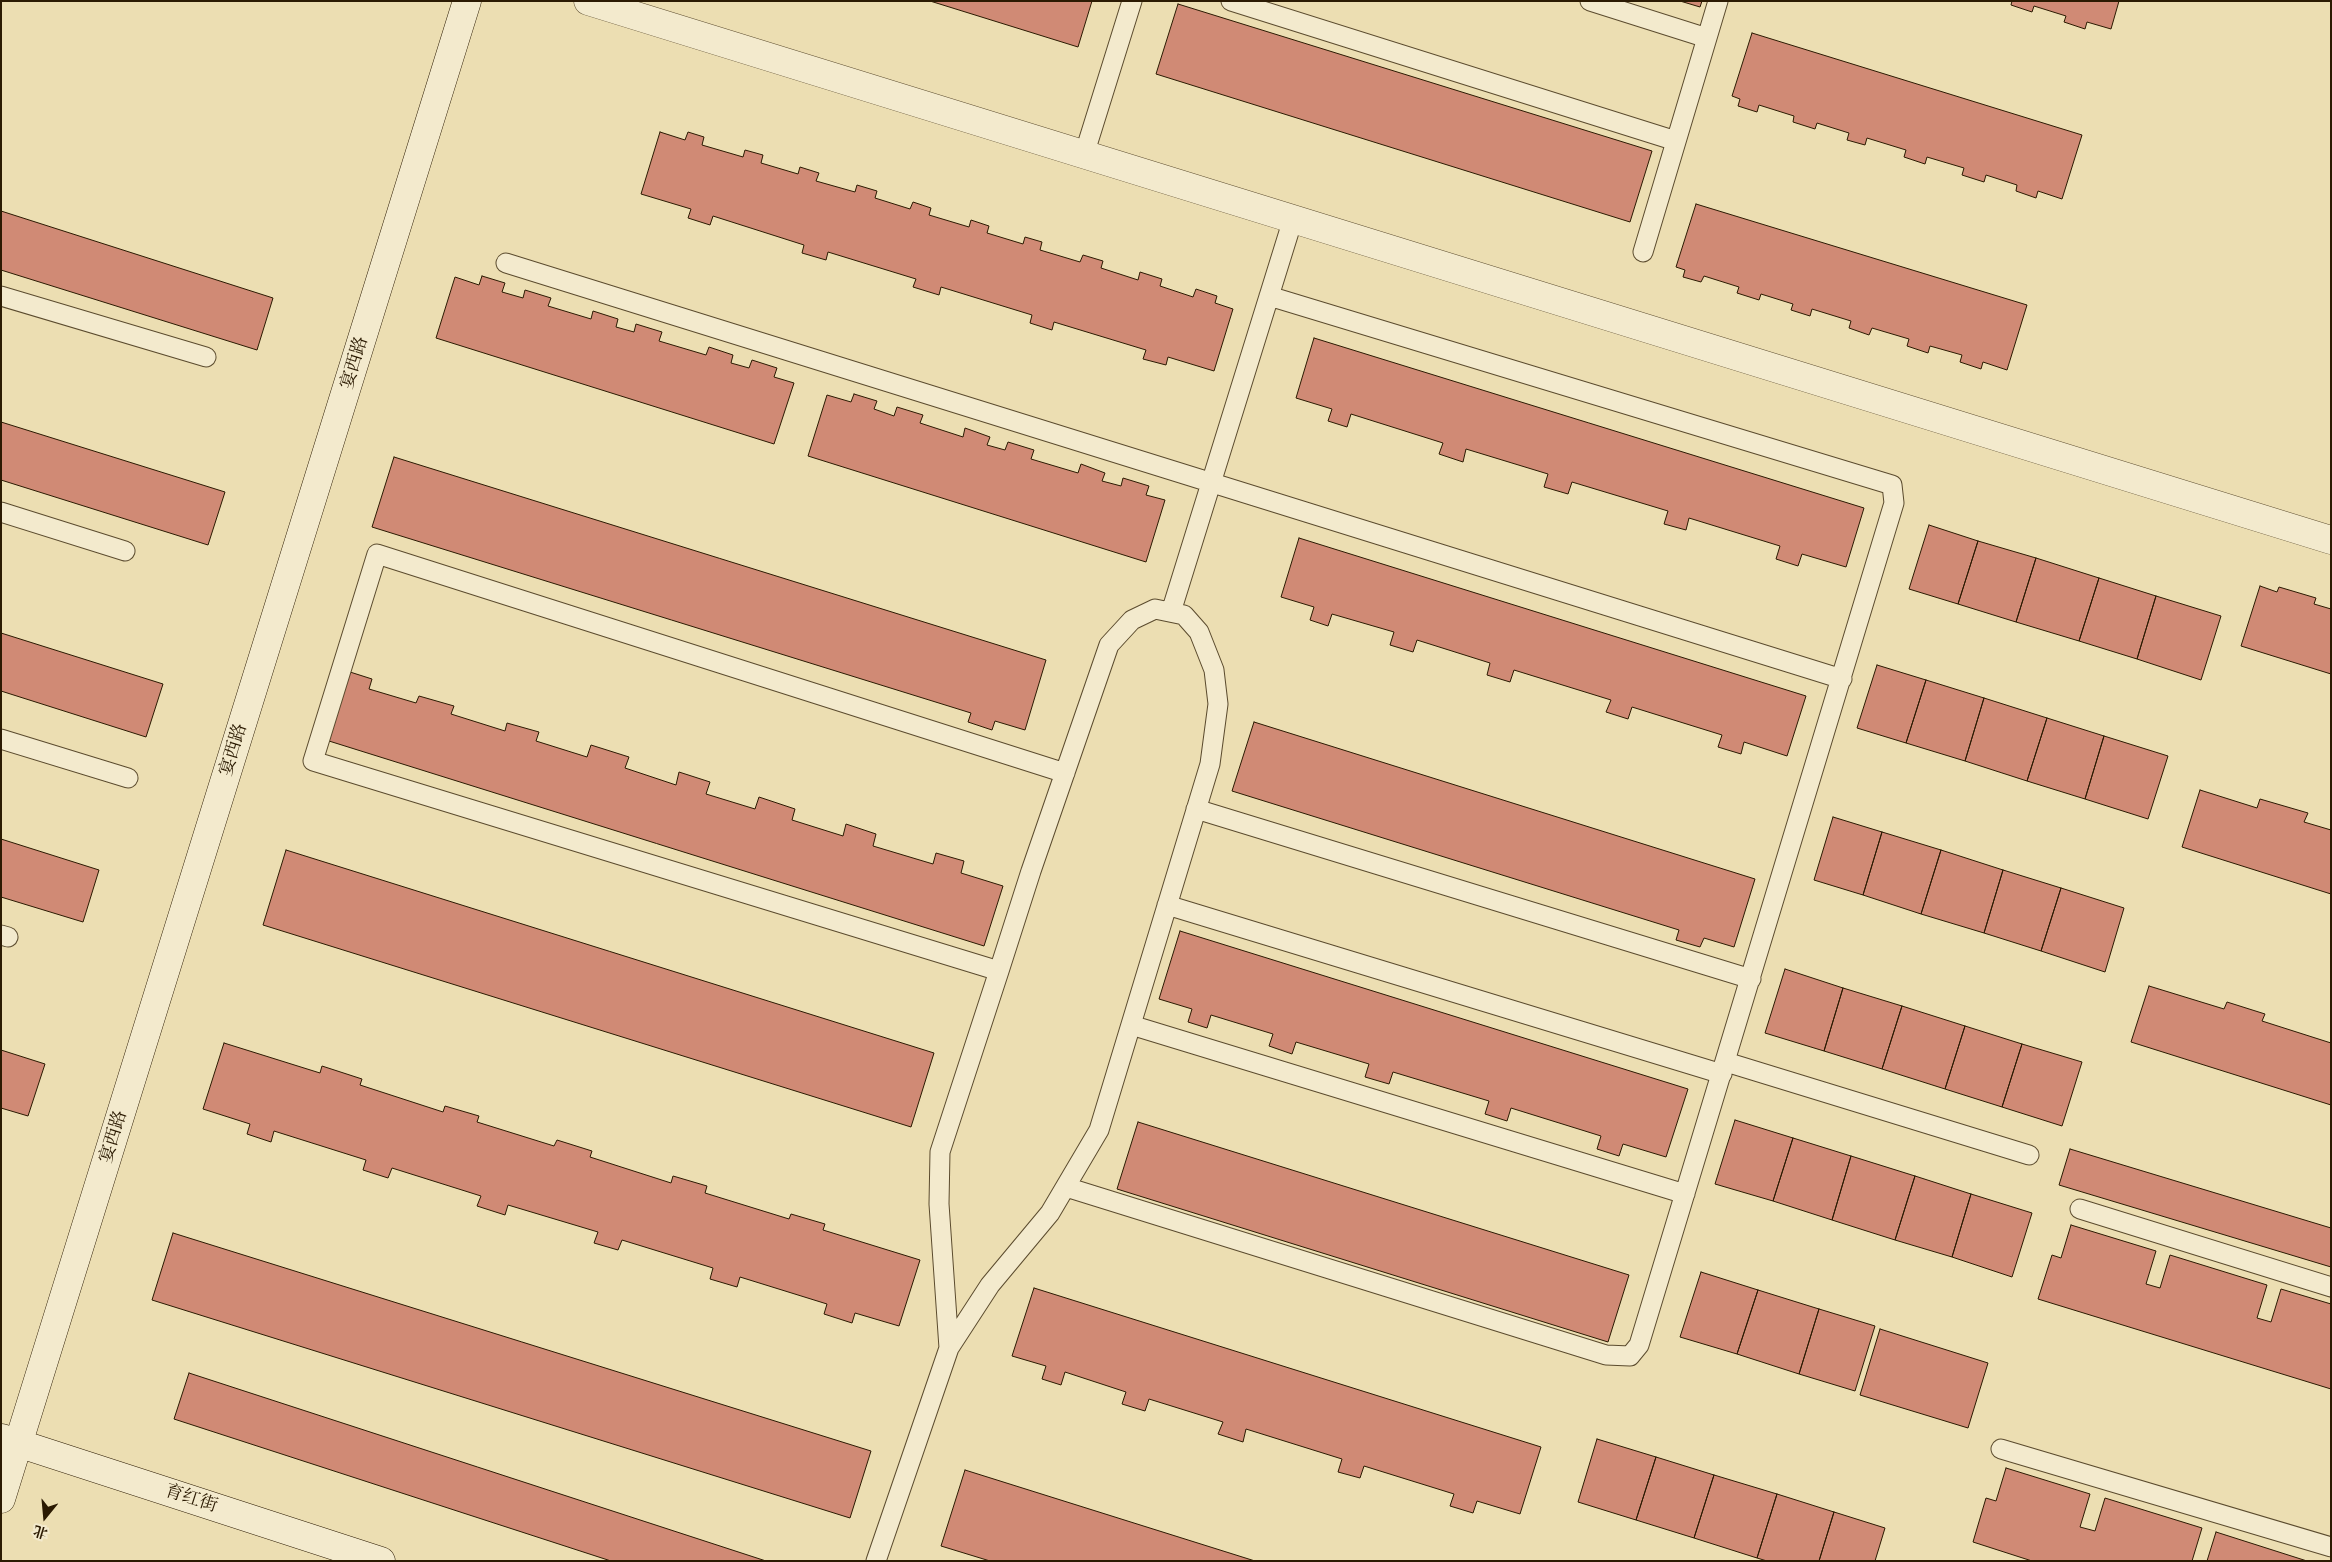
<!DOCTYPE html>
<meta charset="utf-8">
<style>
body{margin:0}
#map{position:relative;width:2332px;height:1562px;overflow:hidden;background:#ecdeb2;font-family:Alegreya,"Noto Serif SC",serif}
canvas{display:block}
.frame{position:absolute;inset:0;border:2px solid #2b1a02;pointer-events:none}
.north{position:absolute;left:20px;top:1492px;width:50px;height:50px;-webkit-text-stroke:4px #f3eacd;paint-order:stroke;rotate:197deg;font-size:14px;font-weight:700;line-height:20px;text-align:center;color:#2b1a02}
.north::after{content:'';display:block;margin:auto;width:18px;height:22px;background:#2b1a02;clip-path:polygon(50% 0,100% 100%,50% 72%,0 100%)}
</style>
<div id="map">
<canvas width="2332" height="1562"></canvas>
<div class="frame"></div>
<div class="north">北</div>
</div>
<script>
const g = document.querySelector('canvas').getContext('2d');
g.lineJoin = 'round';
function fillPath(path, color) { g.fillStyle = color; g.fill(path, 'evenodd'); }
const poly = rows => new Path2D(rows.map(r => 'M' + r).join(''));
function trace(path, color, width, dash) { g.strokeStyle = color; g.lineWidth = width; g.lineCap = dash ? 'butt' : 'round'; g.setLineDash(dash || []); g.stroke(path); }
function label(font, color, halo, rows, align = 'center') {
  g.font = font + ' Alegreya,"Noto Serif SC",serif'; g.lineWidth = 5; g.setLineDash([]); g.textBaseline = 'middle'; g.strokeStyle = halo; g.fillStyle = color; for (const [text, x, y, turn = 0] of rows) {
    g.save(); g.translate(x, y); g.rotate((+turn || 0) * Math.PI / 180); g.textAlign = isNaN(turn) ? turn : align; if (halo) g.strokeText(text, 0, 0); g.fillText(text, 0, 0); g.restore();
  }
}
const building = poly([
 [930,1,1092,1,1078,47,930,1],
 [1680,1,1702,1,1700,7,1680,1],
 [2012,1,2119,1,2111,29,2087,22,2085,29,2064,22,2066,16,2034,6,2032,12,2011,5,2012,1],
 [1178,4,1652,151,1630,222,1156,74,1178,4],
 [1752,33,2082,135,2062,199,2038,191,2036,198,2016,191,2017,185,1986,175,1984,182,1962,175,1964,168,1927,157,1925,164,1904,157,1906,150,1867,138,1865,145,1847,140,1849,133,1817,123,1815,129,1793,122,1794,116,1759,105,1757,112,1738,106,1740,99,1732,96,1752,33],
 [660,132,685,140,688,132,704,137,702,145,743,157,745,150,763,155,761,163,798,174,800,167,819,173,816,181,855,192,857,185,877,191,875,198,910,209,913,202,931,208,929,215,969,227,971,220,989,226,987,233,1023,244,1025,237,1042,242,1040,250,1080,262,1083,255,1103,261,1101,268,1138,280,1140,272,1162,279,1160,286,1193,297,1196,289,1217,296,1215,303,1233,309,1214,371,1168,357,1166,365,1143,359,1146,350,1054,322,1052,330,1030,323,1032,315,941,287,939,295,913,287,916,279,828,252,826,260,802,253,804,245,713,216,710,225,688,218,691,209,641,194,660,132],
 [1696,204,2027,305,2007,370,1983,362,1981,369,1960,362,1962,355,1930,346,1928,353,1907,346,1909,339,1872,328,1869,335,1849,328,1851,321,1812,309,1810,316,1791,310,1793,304,1761,294,1759,300,1737,293,1739,287,1704,276,1701,282,1683,277,1685,270,1676,267,1696,204],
 [1,211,273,298,257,350,1,270,1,211],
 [482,276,505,283,502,292,523,298,525,290,551,298,548,306,591,319,593,311,618,319,616,327,634,332,636,324,662,332,659,341,706,355,709,347,733,355,731,363,749,368,752,360,777,368,774,377,794,383,774,444,436,338,455,277,479,285,482,276],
 [1314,338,1864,508,1846,567,1802,554,1798,566,1776,559,1780,546,1689,518,1686,530,1664,524,1668,511,1572,482,1568,494,1544,487,1548,474,1466,449,1463,462,1439,454,1443,443,1351,414,1347,427,1328,421,1332,409,1296,398,1314,338],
 [854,394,877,401,874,409,894,416,897,407,923,415,920,423,963,437,965,428,990,437,987,445,1005,450,1008,442,1034,450,1031,459,1078,473,1081,464,1105,473,1102,481,1121,486,1123,478,1149,486,1146,495,1165,500,1146,562,808,456,827,395,851,402,854,394],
 [1,422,225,492,208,545,1,480,1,422],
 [394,457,1046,660,1025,730,995,721,992,730,968,722,971,713,372,527,394,457],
 [1929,525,1978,541,1958,604,1909,589,1929,525],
 [1299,538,1806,696,1787,756,1744,742,1741,754,1718,747,1722,735,1632,707,1628,719,1606,712,1611,700,1514,670,1510,682,1487,675,1490,663,1417,640,1413,652,1390,645,1394,632,1332,614,1328,626,1310,620,1314,607,1281,597,1299,538],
 [1978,541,2036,558,2016,622,1958,604,1978,541],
 [2036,558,2099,578,2079,641,2016,622,2036,558],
 [2099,578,2156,596,2137,659,2079,641,2099,578],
 [2260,586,2277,592,2279,587,2316,598,2314,604,2331,609,2331,674,2241,646,2260,586],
 [2156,596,2221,616,2201,680,2137,659,2156,596],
 [1,633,163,684,146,737,1,691,1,633],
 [1877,665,1926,680,1906,743,1857,728,1877,665],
 [350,672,372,679,369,689,416,703,419,696,454,706,451,714,505,731,507,723,539,732,536,741,587,757,591,745,629,757,625,768,676,785,679,772,710,782,706,794,755,809,759,797,795,809,792,820,843,836,846,824,876,834,873,846,933,864,936,853,964,861,961,873,1003,886,984,946,329,741,350,672],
 [1926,680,1984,698,1965,761,1906,743,1926,680],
 [1984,698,2047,718,2027,781,1965,761,1984,698],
 [2047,718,2104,736,2085,799,2027,781,2047,718],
 [1254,722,1755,879,1734,947,1704,938,1700,947,1676,940,1679,930,1232,791,1254,722],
 [2104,736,2168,756,2148,819,2085,799,2104,736],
 [2200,790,2257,808,2260,799,2308,813,2304,822,2331,830,2331,894,2182,847,2200,790],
 [1833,817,1882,832,1863,895,1814,880,1833,817],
 [1882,832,1941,850,1921,914,1863,895,1882,832],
 [1,839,99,870,83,922,1,897,1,839],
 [286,850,934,1053,911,1127,263,925,286,850],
 [1941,850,2003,870,1984,933,1921,914,1941,850],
 [2003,870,2061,888,2041,951,1984,933,2003,870],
 [2061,888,2124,908,2105,972,2041,951,2061,888],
 [1180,931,1688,1089,1666,1157,1623,1144,1619,1156,1597,1149,1601,1136,1511,1108,1507,1121,1485,1114,1489,1101,1393,1072,1389,1084,1365,1077,1369,1064,1296,1042,1292,1054,1269,1046,1273,1034,1211,1015,1207,1028,1188,1022,1192,1009,1159,999,1180,931],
 [1785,969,1843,988,1824,1051,1765,1033,1785,969],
 [2149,986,2224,1009,2227,1002,2265,1014,2262,1021,2331,1043,2331,1105,2131,1042,2149,986],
 [1843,988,1902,1006,1882,1069,1824,1051,1843,988],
 [1902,1006,1965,1026,1945,1089,1882,1069,1902,1006],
 [1965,1026,2022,1044,2002,1107,1945,1089,1965,1026],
 [224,1043,320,1073,322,1066,362,1079,360,1085,443,1112,445,1106,479,1116,477,1122,554,1146,557,1140,592,1151,590,1157,671,1183,673,1176,707,1186,705,1193,789,1219,791,1214,825,1224,823,1230,920,1260,899,1326,855,1313,852,1323,824,1314,827,1304,740,1277,737,1287,710,1279,713,1268,622,1240,618,1250,594,1243,598,1232,508,1205,505,1215,477,1206,481,1196,392,1168,388,1178,363,1170,366,1160,274,1131,271,1142,247,1134,250,1124,203,1109,224,1043],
 [2022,1044,2082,1062,2062,1126,2002,1107,2022,1044],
 [1,1050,45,1064,28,1116,1,1108,1,1050],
 [1735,1120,1793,1138,1773,1201,1715,1184,1735,1120],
 [1138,1122,1629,1275,1608,1342,1117,1189,1138,1122],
 [1793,1138,1851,1156,1832,1220,1773,1201,1793,1138],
 [2070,1149,2331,1228,2331,1267,2059,1185,2070,1149],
 [1851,1156,1915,1176,1895,1240,1832,1220,1851,1156],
 [1915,1176,1971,1194,1952,1257,1895,1240,1915,1176],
 [1971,1194,2032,1213,2012,1277,1952,1257,1971,1194],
 [2071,1225,2156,1251,2146,1284,2160,1288,2170,1255,2267,1285,2257,1318,2271,1322,2281,1289,2331,1304,2331,1389,2038,1299,2052,1255,2061,1258,2071,1225],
 [173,1233,871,1451,850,1518,152,1300,173,1233],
 [1701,1272,1758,1290,1737,1354,1680,1337,1701,1272],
 [1034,1288,1541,1447,1520,1514,1477,1501,1473,1513,1450,1506,1454,1494,1364,1466,1360,1478,1338,1472,1342,1459,1246,1429,1243,1442,1218,1434,1223,1422,1149,1399,1145,1411,1122,1404,1126,1392,1065,1372,1061,1385,1042,1379,1046,1366,1012,1356,1034,1288],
 [1758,1290,1819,1309,1799,1374,1737,1354,1758,1290],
 [1819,1309,1875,1326,1855,1391,1799,1374,1819,1309],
 [1880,1329,1988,1363,1968,1428,1860,1395,1880,1329],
 [189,1373,766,1561,611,1561,174,1419,189,1373],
 [1597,1439,1656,1457,1636,1520,1578,1502,1597,1439],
 [1656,1457,1714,1475,1694,1538,1636,1520,1656,1457],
 [2006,1468,2090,1494,2080,1527,2095,1531,2105,1498,2202,1528,2192,1561,2032,1561,1973,1542,1986,1498,1996,1501,2006,1468],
 [965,1470,1255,1561,990,1561,941,1546,965,1470],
 [1714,1475,1777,1494,1757,1558,1694,1538,1714,1475],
 [1777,1494,1834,1512,1819,1561,1767,1561,1757,1558,1777,1494],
 [1834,1512,1885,1528,1875,1561,1819,1561,1834,1512],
 [2216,1532,2307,1561,2207,1561,2216,1532]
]);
const lane = poly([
 [1231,1,1676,141],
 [1590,1,1707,38],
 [1084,155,1132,1],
 [1643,252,1718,1],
 [506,263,1842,679],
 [1,296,206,357],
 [1,512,125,551],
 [1171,612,1293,219],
 [1,739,128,778],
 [1196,809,1751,979],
 [1167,905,1722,1074],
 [1,935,8,937],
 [999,971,313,761,377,554,1065,773],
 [1131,1025,1685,1194],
 [1726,1062,2029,1155],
 [1066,1187,1606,1355,1630,1356,1639,1345,1894,503,1892,485,1269,296],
 [2080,1209,2331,1287],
 [2001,1449,2331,1547],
 [876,1561,949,1348,990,1285,1050,1213,1099,1130,1210,764,1218,704,1214,670,1199,632,1184,615,1155,609,1132,620,1109,645,1031,871,999,971,940,1152,939,1204,949,1348]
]);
const street = poly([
 [588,1,2331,540]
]);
const secondary = poly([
 [2,1438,381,1561],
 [1,1499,467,1]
]);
const streetNames = [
 ["宴西路",355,363,-73],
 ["宴西路",234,750,-73],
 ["宴西路",114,1137,-73],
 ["育红街",191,1499,18]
];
fillPath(building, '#d08a75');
trace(building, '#2b1a02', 1);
trace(lane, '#5b4b2e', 21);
trace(street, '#5b4b2e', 29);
trace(secondary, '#2b1a02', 29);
trace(lane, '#f3eacd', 19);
trace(street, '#f3eacd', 28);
trace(secondary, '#f3eacd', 28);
label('18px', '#2b1a02', '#f3eacd', streetNames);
</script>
